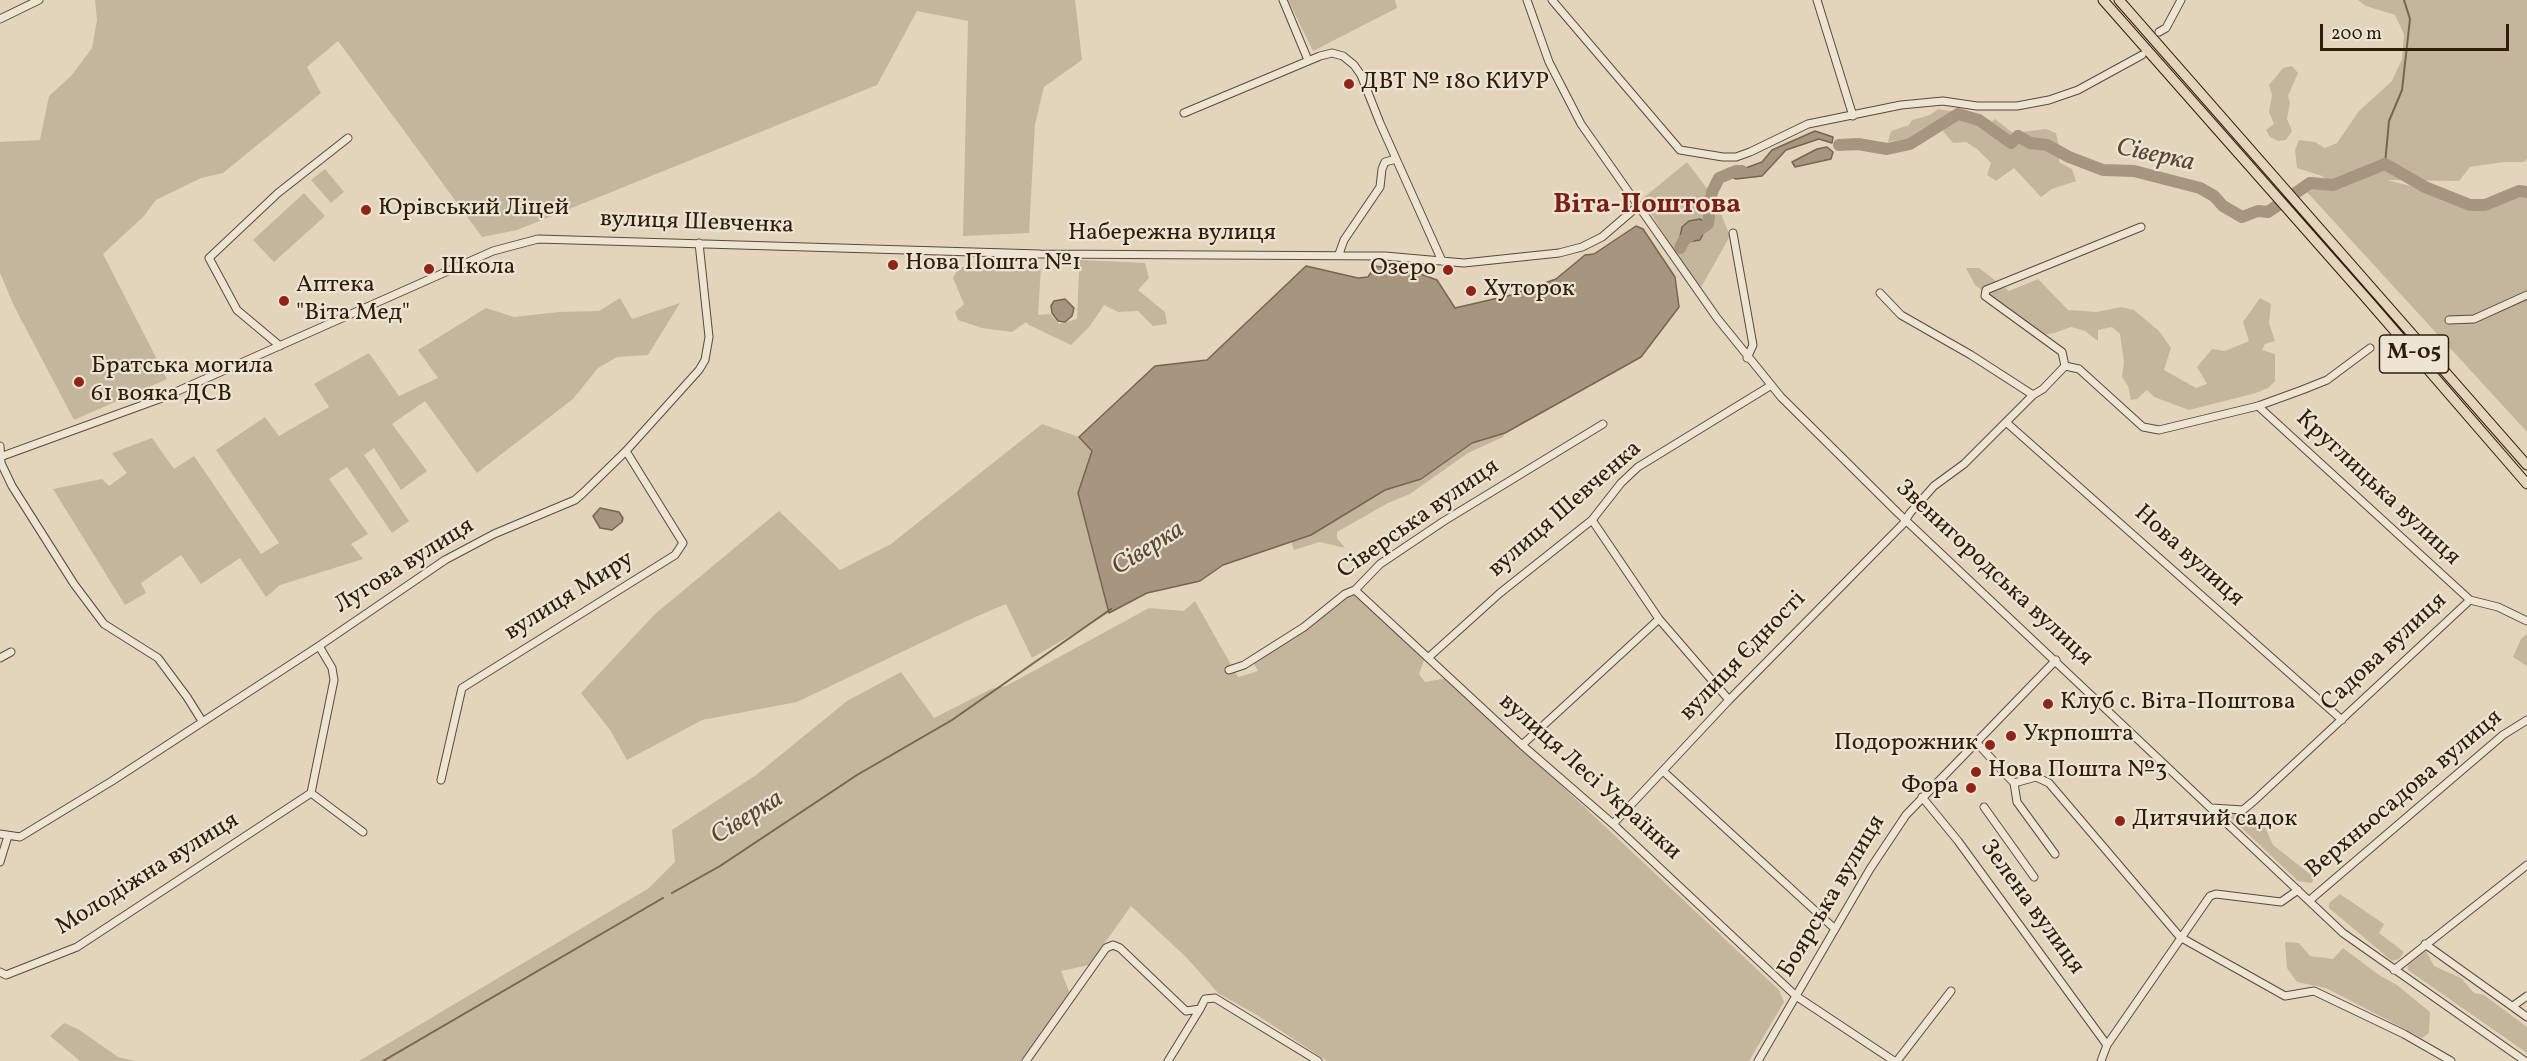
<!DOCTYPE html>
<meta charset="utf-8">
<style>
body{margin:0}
#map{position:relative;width:2527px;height:1061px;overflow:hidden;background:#e3d5bb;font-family:Vollkorn,serif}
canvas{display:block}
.scale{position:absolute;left:2320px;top:24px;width:189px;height:27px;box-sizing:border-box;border:3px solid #2f1c0a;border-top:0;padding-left:8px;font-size:18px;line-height:21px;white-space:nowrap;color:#2f1c0a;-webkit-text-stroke:4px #ede4d3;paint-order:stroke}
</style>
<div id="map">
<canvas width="2527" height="1061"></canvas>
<div class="scale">200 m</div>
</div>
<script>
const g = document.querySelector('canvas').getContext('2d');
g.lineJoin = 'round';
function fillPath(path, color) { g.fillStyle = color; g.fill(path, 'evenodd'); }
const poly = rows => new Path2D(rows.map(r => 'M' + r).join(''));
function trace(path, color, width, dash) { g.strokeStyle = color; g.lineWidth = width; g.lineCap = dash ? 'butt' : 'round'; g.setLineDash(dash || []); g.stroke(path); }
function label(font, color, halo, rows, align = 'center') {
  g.font = font + ' Vollkorn,serif'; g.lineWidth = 4.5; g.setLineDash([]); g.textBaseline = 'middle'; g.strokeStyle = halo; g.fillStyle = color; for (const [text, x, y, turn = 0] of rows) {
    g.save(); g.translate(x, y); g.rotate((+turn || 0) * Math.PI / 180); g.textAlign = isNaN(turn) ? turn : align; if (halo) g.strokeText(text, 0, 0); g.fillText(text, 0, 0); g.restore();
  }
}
const green = poly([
 [95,0,1075,0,1082,60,1044,87,1035,124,1029,233,963,236,968,21,917,11,877,85,517,230,482,237,338,41,307,67,321,93,223,173,201,178,156,200,144,216,103,254,167,379,74,420,14,306,0,273,0,142,40,140,49,96,72,75,92,48,97,20],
 [1288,0,1395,0,1397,8,1313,51],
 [2358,0,2527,0,2527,159,2524,162,2504,162,2470,167,2459,181,2387,180,2415,187,2464,207,2484,209,2519,196,2527,197,2527,432,2306,191,2310,183,2330,182,2322,176,2297,168,2295,150,2299,140,2315,142,2325,148,2337,143,2359,111,2392,81,2402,59,2404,34,2395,15,2366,6],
 [2292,66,2298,73,2288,96,2290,103,2287,119,2292,131,2286,140,2278,141,2270,137,2266,130,2274,124,2269,112,2272,95,2269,85,2283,68],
 [1938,109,1975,115,1990,123,1995,119,2013,133,2046,129,2056,133,2059,147,2059,162,2072,169,2076,181,2052,189,2041,197,2014,168,1996,181,1987,175,1991,163,1977,149,1966,142,1953,143,1943,131,1929,128,1911,138,1888,142,1891,131,1909,125,1912,120,1930,115],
 [1687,162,1715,199,1730,236,1699,291,1642,199],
 [325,169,344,192,331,203,311,180],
 [304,193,325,216,274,262,253,240],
 [1080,260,1145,263,1149,278,1138,290,1165,312,1167,324,1153,326,1138,311,1118,312,1104,305,1090,326,1071,345,1029,325,1026,322,1012,332,982,328,958,320,955,312,964,304,953,278,959,267,1041,267,1038,315,1050,314,1059,324,1077,319,1079,272,1075,266],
 [1966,268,1979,268,2009,291,2038,279,2068,310,2097,312,2121,307,2134,310,2159,331,2171,348,2164,370,2196,388,2207,384,2197,367,2212,349,2225,351,2249,341,2243,322,2260,298,2271,304,2269,323,2275,341,2265,344,2262,350,2275,354,2275,381,2268,388,2256,393,2189,410,2154,397,2147,390,2137,399,2131,400,2128,386,2122,377,2124,362,2120,334,2112,327,2098,330,2098,341,2085,331,2071,327,2054,333,2043,335,1975,285],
 [620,298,632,319,680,303,648,355,617,357,598,368,573,399,477,473,425,401,392,424,427,471,401,490,374,448,364,455,409,521,392,533,347,467,329,479,368,534,351,544,363,559,280,585,266,597,240,558,201,584,181,555,141,583,146,593,125,605,53,489,102,479,109,486,127,473,112,453,152,438,174,469,194,456,261,554,279,543,216,450,265,417,279,436,329,407,314,384,369,353,399,396,438,378,418,350,486,308,514,317,559,312,599,311],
 [1042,424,1079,437,1092,451,1078,494,1109,613,1032,658,1006,604,973,618,797,702,702,720,627,760,610,730,581,693,655,614,779,511,840,570,891,544],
 [1505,433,1503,437,1468,453,1410,494,1388,503,1337,532,1337,538,1345,548,1320,542,1294,550,1291,541,1311,535,1385,490,1421,479,1472,443],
 [1361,595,1425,658,1419,674,1425,682,1447,678,1779,990,1784,1002,1749,1061,1327,1061,1257,1015,1218,993,1186,957,1131,906,1089,965,1061,971,1070,994,1024,1061,359,1061,649,888,675,862,672,830,756,775,847,701,901,672,934,718,991,689,1006,686,1149,608,1184,611,1195,601,1238,677,1258,671,1254,664,1346,596],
 [2527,634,2527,666,2513,657,2521,639],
 [2230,811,2250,817,2265,827,2273,845,2315,878,2311,883,2298,881,2228,815],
 [2340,894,2384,924,2379,933,2404,952,2399,959,2392,961,2329,908,2329,903],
 [2285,942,2299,943,2310,956,2333,959,2343,948,2379,975,2397,985,2430,1012,2429,1033,2422,1038,2326,988,2297,982,2287,968],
 [2426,951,2434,966,2461,978,2474,993,2484,995,2527,1027,2527,1053,2408,970,2407,963,2417,955],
 [64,1023,78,1029,118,1057,135,1061,80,1061,50,1036]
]);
const water = poly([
 [1815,131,1833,137,1832,143,1819,139,1786,150,1762,176,1736,179,1727,174,1727,169,1740,166,1743,169,1762,162,1772,150,1815,131],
 [1827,147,1833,152,1831,159,1795,167,1792,162,1817,149,1827,147],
 [1700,219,1708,224,1700,240,1688,242,1680,237,1682,227,1689,221,1700,219],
 [1636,226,1643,229,1675,277,1679,307,1641,357,1505,433,1472,443,1421,479,1385,490,1311,535,1223,565,1200,581,1147,593,1109,613,1078,493,1092,451,1079,437,1155,366,1207,360,1306,266,1358,278,1368,277,1375,266,1415,272,1437,280,1455,308,1511,295,1556,279,1585,255,1594,254,1636,226],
 [1065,299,1074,308,1072,316,1065,322,1058,321,1052,313,1051,306,1054,301,1065,299],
 [600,508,619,512,623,518,622,522,612,530,600,528,593,516,600,508]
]);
const stream = poly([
 [2385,164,2389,121,2402,90,2410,19,2404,0],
 [672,893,720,866,857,775,952,720,1111,609],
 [383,1061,663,898]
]);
const river = poly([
 [1839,145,1858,144,1887,149,1910,144,1958,114,1979,120,2011,143,2018,136,2030,143,2047,145,2069,157,2103,170,2134,171,2200,188,2214,196,2223,206,2242,217,2258,211,2268,212,2310,183,2333,185,2385,164,2425,187,2470,205,2485,205,2519,191,2527,192],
 [1680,248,1684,240,1708,224,1712,192,1719,178,1736,171,1742,171]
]);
const minor = poly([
 [1283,0,1308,60],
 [1527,0,1549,62,1581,124,1717,318,1781,397,1898,513,2343,933,2525,1061],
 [1552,0,1680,150,1723,157,1736,157,1750,152,1808,124,1901,105,1943,101,1977,106,2017,106,2049,100,2078,90,2142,55],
 [1817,0,1853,116],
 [0,19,39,0],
 [2159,32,2166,28,2181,0],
 [1184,113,1320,56,1332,53,1343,56,1354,65,1361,75,1380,123,1442,261],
 [1733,233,1753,345,1747,358],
 [1339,254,1344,240,1380,187,1382,169,1385,162,1396,159],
 [1880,293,1901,315,1971,355,2033,395],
 [2449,320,2474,319,2527,295],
 [280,346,237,310,209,258,278,193,348,138],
 [2065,366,2062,352,1985,296,1986,290,2141,227],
 [2258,406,2470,600,2498,607,2527,621],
 [2007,423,2342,720],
 [0,446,1,463,12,486,74,584,104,624,158,658,187,697,202,721],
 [0,457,162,398,493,251,538,239,1040,254,1385,256,1464,263,1559,253,1582,247,1602,237,1638,206],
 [1592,520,1659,619,1729,700],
 [1355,590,1522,745,1613,824,1796,996,1894,1061],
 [1429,657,1500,593,1592,520,1621,483,1638,467,1770,386],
 [0,658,11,652],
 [1229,670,1244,665,1304,627,1345,594,1355,590,1380,564,1444,521,1603,424],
 [1976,742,2014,783,2036,777,2049,783,2180,937,2285,996,2314,991,2404,1034,2451,1061],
 [1522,745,1659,619],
 [1663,771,1835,929],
 [441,780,462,688,675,555,683,543,626,451],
 [2014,783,2017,802,2055,854],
 [311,793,363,832],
 [1922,797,1958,841,2107,1045,2101,1061],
 [1984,807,2034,877],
 [2212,808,2243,810,2255,800,2470,600],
 [1613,824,1729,700,1903,524,1910,513,1934,486,1964,464,2033,395,2043,389,2065,366,2079,369,2143,427,2159,430,2258,406,2302,390,2327,380,2370,348],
 [0,834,20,837,112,781,319,646,445,560,494,534,575,500,583,493,626,451,699,370,705,360,709,337,699,243],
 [0,862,8,836],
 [2310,900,2503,735,2527,720],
 [2425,944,2527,1017],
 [2394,970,2527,865],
 [0,972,6,975,77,947,311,793,334,680,332,668,319,646],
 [2513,1006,2527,996],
 [2107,1045,2210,896,2216,894,2281,902,2298,890],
 [1026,1061,1106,948,1113,945,1120,948,1186,1011,1200,1009,1205,999,1215,998,1318,1061],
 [1168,1061,1200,1009],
 [1758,1061,1870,869,1906,815,2056,660],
 [1897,1061,1951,991]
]);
const highway = poly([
 [2103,0,2366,298,2527,484],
 [2119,0,2527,465]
]);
const markers = [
 [1349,84,6,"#8f2418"],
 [366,210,6,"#8f2418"],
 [893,265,6,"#8f2418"],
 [429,269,6,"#8f2418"],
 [1448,270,6,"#8f2418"],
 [1471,291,6,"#8f2418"],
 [284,301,6,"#8f2418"],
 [79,382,6,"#8f2418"],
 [2048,704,6,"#8f2418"],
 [2011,736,6,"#8f2418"],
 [1990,745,6,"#8f2418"],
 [1976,772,6,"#8f2418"],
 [1971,788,6,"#8f2418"],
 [2120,821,6,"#8f2418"]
];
const shields = [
 [2414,354,69]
];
const shieldNames = [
 ["М-05",2414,354]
];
const poiNames = [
 ["ДВТ № 180 КИУР",1361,84],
 ["Юрівський Ліцей",378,210],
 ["Нова Пошта №1",905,265],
 ["Школа",441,269],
 ["Озеро",1436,270,"right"],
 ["Аптека",296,287],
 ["\"Віта Мед\"",296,315],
 ["Хуторок",1483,291],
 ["Братська могила",91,368],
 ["61 вояка ДСВ",91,396],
 ["Клуб с. Віта-Поштова",2060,704],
 ["Укрпошта",2023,736],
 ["Подорожник",1978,745,"right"],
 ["Нова Пошта №3",1988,772],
 ["Фора",1959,788,"right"],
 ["Дитячий садок",2132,821]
];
const streetNames = [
 ["вулиця Шевченка",697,224,2],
 ["Набережна вулиця",1172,235],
 ["Круглицька вулиця",2377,489,43],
 ["вулиця Шевченка",1566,510,-41],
 ["Сіверська вулиця",1419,520,-35],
 ["Нова вулиця",2188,557,42],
 ["Лугова вулиця",405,567,-32],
 ["Звенигородська вулиця",1993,574,43],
 ["вулиця Миру",570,597,-32],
 ["Садова вулиця",2385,653,-43],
 ["вулиця Єдності",1744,657,-46],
 ["вулиця Лесі Українки",1589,778,42],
 ["Верхньосадова вулиця",2405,795,-40],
 ["Молодіжна вулиця",148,875,-32],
 ["Боярська вулиця",1833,897,-59],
 ["Зелена вулиця",2031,908,54]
];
const waterNames = [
 ["Сіверка",2155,157,12],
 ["Сіверка",1149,550,-32],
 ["Сіверка",748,819,-32]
];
const quarterNames = [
 ["Віта-Поштова",1647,207]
];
fillPath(green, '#c4b69d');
fillPath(water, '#a6967f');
trace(water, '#766550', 1.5);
trace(stream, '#766550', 2);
trace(river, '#a6967f', 12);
trace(minor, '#5c4a36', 9);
trace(highway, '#2f1c0a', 11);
trace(minor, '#ede4d3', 7);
trace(highway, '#e3d5bb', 9);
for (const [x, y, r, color] of markers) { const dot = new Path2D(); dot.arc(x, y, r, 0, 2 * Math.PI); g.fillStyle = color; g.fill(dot); trace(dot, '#ede4d3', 2); }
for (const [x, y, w] of shields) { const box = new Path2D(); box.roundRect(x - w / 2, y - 19, w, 38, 4.5); g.fillStyle = '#ede4d3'; g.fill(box); trace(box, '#2f1c0a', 1.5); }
label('bold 22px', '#2f1c0a', null, shieldNames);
label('24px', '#2f1c0a', '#ede4d3', poiNames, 'left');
label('24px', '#2f1c0a', '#ede4d3', streetNames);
label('italic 26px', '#594733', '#ede4d3', waterNames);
label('bold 27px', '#7a1f14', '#ede4d3', quarterNames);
</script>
